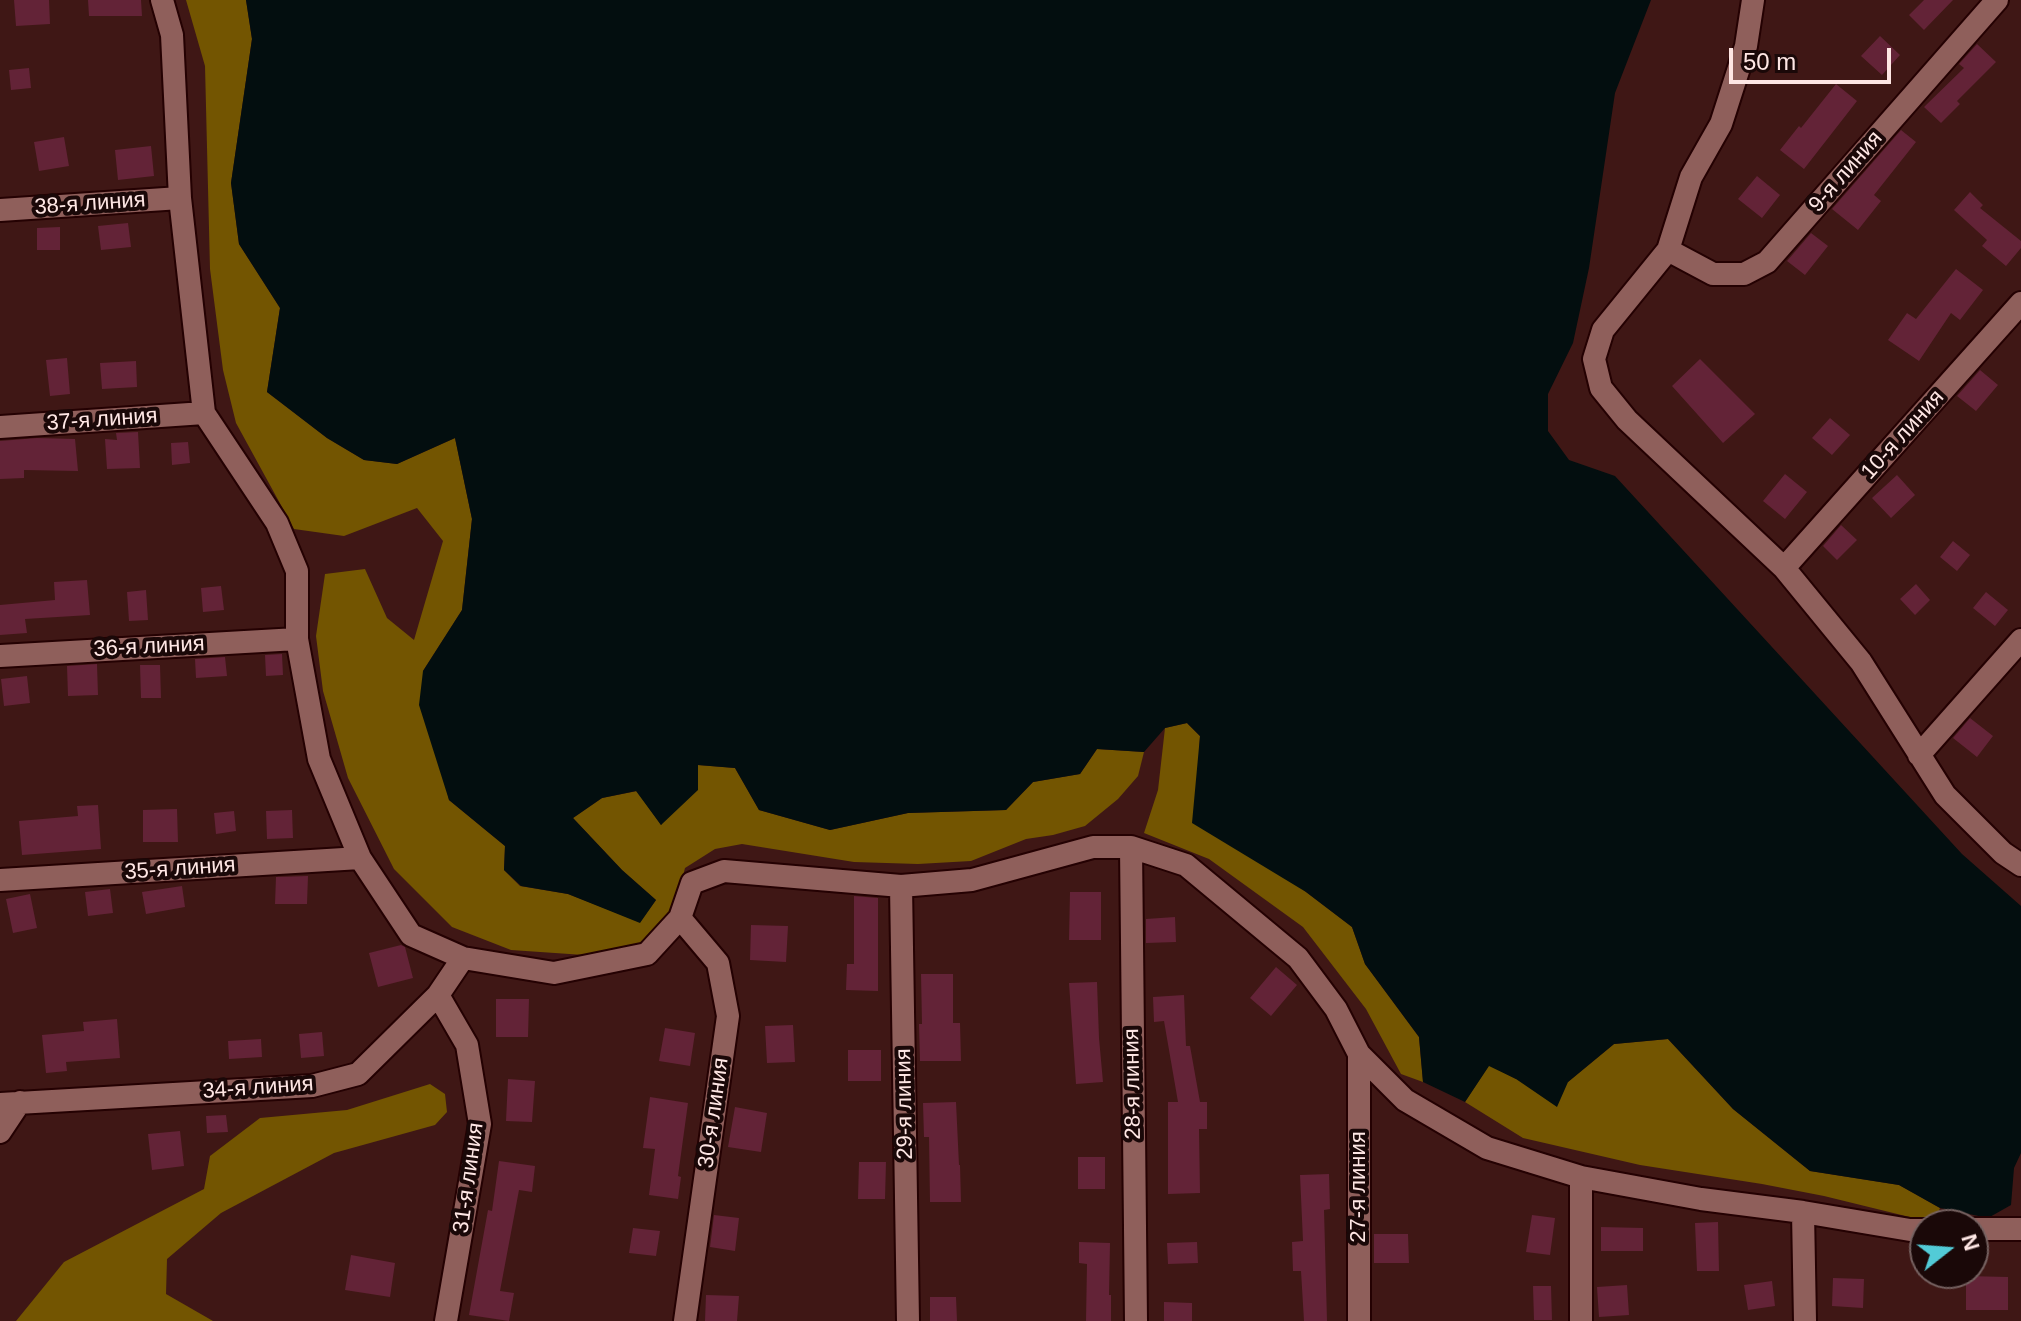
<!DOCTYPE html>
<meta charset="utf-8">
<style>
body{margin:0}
#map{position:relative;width:2021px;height:1321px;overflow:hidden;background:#3f1715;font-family:Arial,sans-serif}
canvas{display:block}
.north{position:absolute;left:1909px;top:1209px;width:80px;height:80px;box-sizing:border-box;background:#1a0808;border:2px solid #756160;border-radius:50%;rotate:73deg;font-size:22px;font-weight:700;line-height:32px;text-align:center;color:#fee6e4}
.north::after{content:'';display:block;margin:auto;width:28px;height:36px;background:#52cbd7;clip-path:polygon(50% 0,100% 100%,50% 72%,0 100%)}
.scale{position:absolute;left:1729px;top:48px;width:162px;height:36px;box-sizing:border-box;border:4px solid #fee6e4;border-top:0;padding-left:10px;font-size:24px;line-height:28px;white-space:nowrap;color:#fee6e4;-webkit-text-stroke:6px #1a0808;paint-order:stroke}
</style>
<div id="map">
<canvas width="2021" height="1321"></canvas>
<div class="north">N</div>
<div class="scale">50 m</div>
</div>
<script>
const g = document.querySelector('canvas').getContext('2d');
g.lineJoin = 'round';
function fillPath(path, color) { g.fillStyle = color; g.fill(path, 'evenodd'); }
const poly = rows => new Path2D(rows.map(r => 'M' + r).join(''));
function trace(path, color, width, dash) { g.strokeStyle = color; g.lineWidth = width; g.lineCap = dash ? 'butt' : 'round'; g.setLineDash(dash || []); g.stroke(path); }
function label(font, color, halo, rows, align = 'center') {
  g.font = font + ' Arial,sans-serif'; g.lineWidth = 8; g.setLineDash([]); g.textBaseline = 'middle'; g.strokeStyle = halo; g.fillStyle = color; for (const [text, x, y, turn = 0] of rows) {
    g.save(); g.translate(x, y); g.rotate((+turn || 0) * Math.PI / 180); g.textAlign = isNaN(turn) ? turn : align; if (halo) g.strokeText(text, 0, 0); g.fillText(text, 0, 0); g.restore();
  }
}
const forest = poly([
 [186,0,246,0,252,39,231,183,239,244,280,308,267,392,327,438,364,460,397,464,455,438,472,519,462,610,423,671,449,800,505,846,504,870,520,886,568,894,640,922,656,900,622,870,573,818,602,798,637,791,661,825,698,765,735,768,759,810,830,830,908,813,1006,810,1033,782,1080,774,1097,749,1144,752,1138,776,1118,799,1085,826,1053,835,1026,839,971,861,918,864,854,862,742,844,715,849,685,868,676,903,665,924,638,944,584,955,511,950,452,927,394,869,348,778,323,691,316,636,325,574,365,569,387,618,414,640,443,541,417,508,344,536,294,529,236,423,223,370,210,269,205,66],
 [1187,723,1200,736,1199,754,1306,892,1352,927,1365,964,1419,1037,1423,1082,1401,1074,1366,1009,1303,927,1209,859,1144,833,1158,790,1165,728],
 [1668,1039,1733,1109,1810,1171,1899,1185,1940,1208,1934,1223,1824,1196,1762,1184,1640,1165,1523,1138,1465,1102,1489,1065,1516,1079,1568,1082,1614,1044],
 [430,1084,445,1094,447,1112,435,1125,334,1153,221,1213,167,1259,166,1294,213,1321,16,1321,64,1262,204,1189,210,1156,260,1118,347,1110]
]);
const water = poly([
 [246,0,1651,0,1615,93,1589,268,1573,343,1548,394,1548,431,1569,460,1615,476,1962,854,2021,906,2021,1153,2014,1168,2011,1205,1988,1218,1940,1208,1899,1185,1810,1171,1733,1109,1668,1039,1614,1044,1568,1082,1557,1107,1516,1079,1489,1066,1465,1102,1423,1082,1419,1037,1365,964,1352,927,1306,892,1192,823,1200,736,1187,723,1165,728,1144,752,1097,749,1080,774,1033,782,1006,810,908,813,830,830,759,810,735,768,698,765,698,790,661,825,636,791,602,798,573,818,622,870,656,900,640,923,568,894,521,886,504,870,505,846,449,800,419,705,423,671,462,610,472,519,455,438,397,464,364,460,327,438,267,392,280,308,239,244,231,183,252,39]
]);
const building = poly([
 [14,0,49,0,50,24,16,26],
 [88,0,141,0,142,16,89,16],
 [1924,0,1953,0,1924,30,1909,15],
 [1880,36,1900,55,1882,75,1861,56],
 [1977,44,1996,62,1957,101,1960,104,1941,123,1924,107,1964,68,1959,64],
 [29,68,31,88,11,90,9,70],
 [1836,84,1857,101,1804,169,1780,150,1799,126,1801,128],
 [1901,130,1916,142,1874,195,1881,201,1858,230,1832,209],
 [64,137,69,166,39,171,34,142],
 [151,146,154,176,118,180,115,150],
 [1757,176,1780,195,1762,218,1738,199],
 [1970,192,1983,205,1980,208,2021,241,2021,248,2006,266,1982,246,1987,240,1954,210],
 [128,223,131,247,101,250,98,226],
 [60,227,60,250,37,250,37,228],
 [1811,233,1828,246,1805,275,1787,261],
 [1956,269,1983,290,1960,320,1951,313,1919,361,1888,340,1907,313,1916,319],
 [67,358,70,394,50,396,46,360],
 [1700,359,1755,414,1723,443,1672,386],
 [136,361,137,387,102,389,100,363],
 [1980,370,1998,385,1976,411,1957,396],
 [1830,418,1850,435,1832,455,1812,438],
 [138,432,140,468,107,469,105,439,117,440,116,433],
 [37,438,75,439,78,471,24,470,24,478,0,479,0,441],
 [188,442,190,463,172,465,171,443],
 [1785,474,1807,492,1785,519,1763,501],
 [1897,475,1915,495,1891,518,1872,498],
 [1841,525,1857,540,1837,560,1823,546],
 [1953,541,1970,555,1957,571,1940,557],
 [87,580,90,615,25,619,27,633,0,635,0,605,55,600,54,582],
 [1916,584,1930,600,1915,615,1900,599],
 [221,586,224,610,203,612,201,588],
 [146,590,148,620,129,621,127,592],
 [1986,592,2008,610,1995,626,1973,608],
 [282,654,283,675,266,676,265,655],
 [225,657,227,676,196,678,195,659],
 [97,664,98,695,68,696,67,666],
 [140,665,160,665,161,698,141,698],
 [27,676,30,703,4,706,1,679],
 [1970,718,1993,736,1977,757,1953,738],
 [98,805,101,849,22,855,19,821,78,816,77,806],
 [177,809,178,842,143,842,143,810],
 [292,810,293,838,267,839,266,811],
 [234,811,236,831,216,834,214,813],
 [308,876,307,904,275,904,276,877],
 [182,886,185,907,146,914,142,892],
 [110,889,113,913,88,916,85,892],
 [1070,892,1101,892,1101,940,1069,940],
 [30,894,37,928,13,933,6,899],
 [854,896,878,898,878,991,846,990,847,964,854,964],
 [1175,917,1176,942,1146,943,1146,919],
 [751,925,788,926,786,962,750,960],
 [401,945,405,947,413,978,378,987,369,953],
 [1276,967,1297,985,1271,1016,1250,998],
 [921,974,953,974,953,1023,960,1023,961,1061,920,1061,919,1024,922,1024],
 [1097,982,1099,1038,1103,1082,1076,1084,1069,983],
 [1184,995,1186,1046,1190,1046,1200,1102,1207,1102,1207,1129,1199,1129,1200,1193,1168,1194,1168,1102,1178,1102,1164,1021,1154,1022,1153,997],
 [496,999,529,999,528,1037,496,1037],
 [117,1019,120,1058,66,1062,67,1071,46,1073,42,1035,84,1031,83,1022],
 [793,1025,795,1062,767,1063,765,1026],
 [665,1028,695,1033,690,1066,659,1061],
 [322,1032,324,1056,301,1058,299,1034],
 [261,1039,262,1057,229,1059,228,1041],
 [848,1050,881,1050,881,1081,848,1081],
 [508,1079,535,1081,532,1122,506,1121],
 [650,1097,688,1103,678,1176,681,1177,678,1199,649,1195,655,1149,643,1148],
 [956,1102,959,1165,960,1165,961,1202,930,1202,929,1137,924,1137,923,1103],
 [735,1107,767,1113,761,1152,728,1147],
 [226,1115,228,1132,207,1133,206,1116],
 [180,1131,184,1166,152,1170,148,1134],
 [1078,1157,1105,1157,1105,1189,1078,1189],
 [499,1161,535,1166,532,1192,519,1190,500,1291,514,1293,509,1321,469,1315,488,1210,492,1211],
 [859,1162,886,1162,885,1199,858,1199],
 [1329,1174,1330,1209,1324,1210,1327,1321,1304,1321,1301,1271,1293,1271,1292,1242,1303,1241,1300,1175],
 [714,1215,739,1218,735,1251,710,1247],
 [1532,1215,1555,1218,1550,1255,1526,1252],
 [1718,1222,1719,1271,1697,1271,1695,1223],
 [1601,1227,1643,1228,1643,1251,1601,1251],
 [633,1228,660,1231,656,1256,629,1253],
 [1374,1234,1408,1234,1409,1263,1374,1263],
 [1079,1242,1110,1243,1109,1295,1111,1295,1111,1321,1086,1321,1087,1264,1079,1263],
 [1197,1242,1198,1263,1168,1264,1167,1243],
 [351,1255,395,1263,390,1297,345,1290],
 [1966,1276,2008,1277,2008,1310,1966,1310],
 [1833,1278,1864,1279,1863,1308,1832,1306],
 [1772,1281,1775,1306,1748,1310,1744,1285],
 [1627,1285,1629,1315,1599,1317,1597,1287],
 [1533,1286,1551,1286,1552,1320,1534,1320],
 [706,1295,739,1296,737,1321,705,1321],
 [930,1297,956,1297,957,1321,930,1321],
 [1164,1302,1192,1303,1192,1321,1164,1321]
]);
const minor = poly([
 [162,0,172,35,180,198,204,413,277,523,297,571,297,639,319,759,360,858,411,935,463,958,554,973,647,954,680,918,692,883,724,871,901,886,972,880,1093,847,1131,847,1186,865,1298,958,1336,1009,1359,1054,1405,1100,1487,1148,1581,1177,1701,1199,1803,1212,1910,1230,1925,1230],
 [1753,0,1746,46,1721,124,1691,177,1668,250,1603,330,1594,359,1601,388,1627,420,1784,568,1861,662,1945,795,2003,853,2021,865],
 [0,210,180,198],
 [1668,250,1713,274,1744,274,1767,262,1997,0],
 [0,427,204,413],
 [1784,568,2021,303],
 [0,656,297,639],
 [1919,755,2021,640],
 [1131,847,1136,1321],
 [0,880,360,858],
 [901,886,908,1321],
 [680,918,718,963,728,1016,685,1321],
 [438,995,467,1045,480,1124,446,1321],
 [1359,1054,1359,1321],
 [0,1104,312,1086,358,1074,438,995,463,958],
 [0,1132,20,1102],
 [1803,1212,1805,1321],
 [1973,1229,2021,1229],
 [1581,1321,1581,1177]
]);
const streetNames = [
 ["9-я линия",1846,172,-49],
 ["38-я линия",90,204,-4],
 ["37-я линия",102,420,-4],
 ["10-я линия",1903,435,-48],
 ["36-я линия",149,647,-3],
 ["35-я линия",180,869,-4],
 ["28-я линия",1133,1084,-91],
 ["34-я линия",258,1088,-4],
 ["29-я линия",905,1104,-91],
 ["30-я линия",714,1113,-82],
 ["31-я линия",469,1178,-82],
 ["27-я линия",1359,1187,-90]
];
fillPath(forest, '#735501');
fillPath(water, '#030e0f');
fillPath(building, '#632337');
trace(minor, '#240102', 26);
trace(minor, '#8f5f5b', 22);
label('22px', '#fee6e4', '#1a0808', streetNames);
</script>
